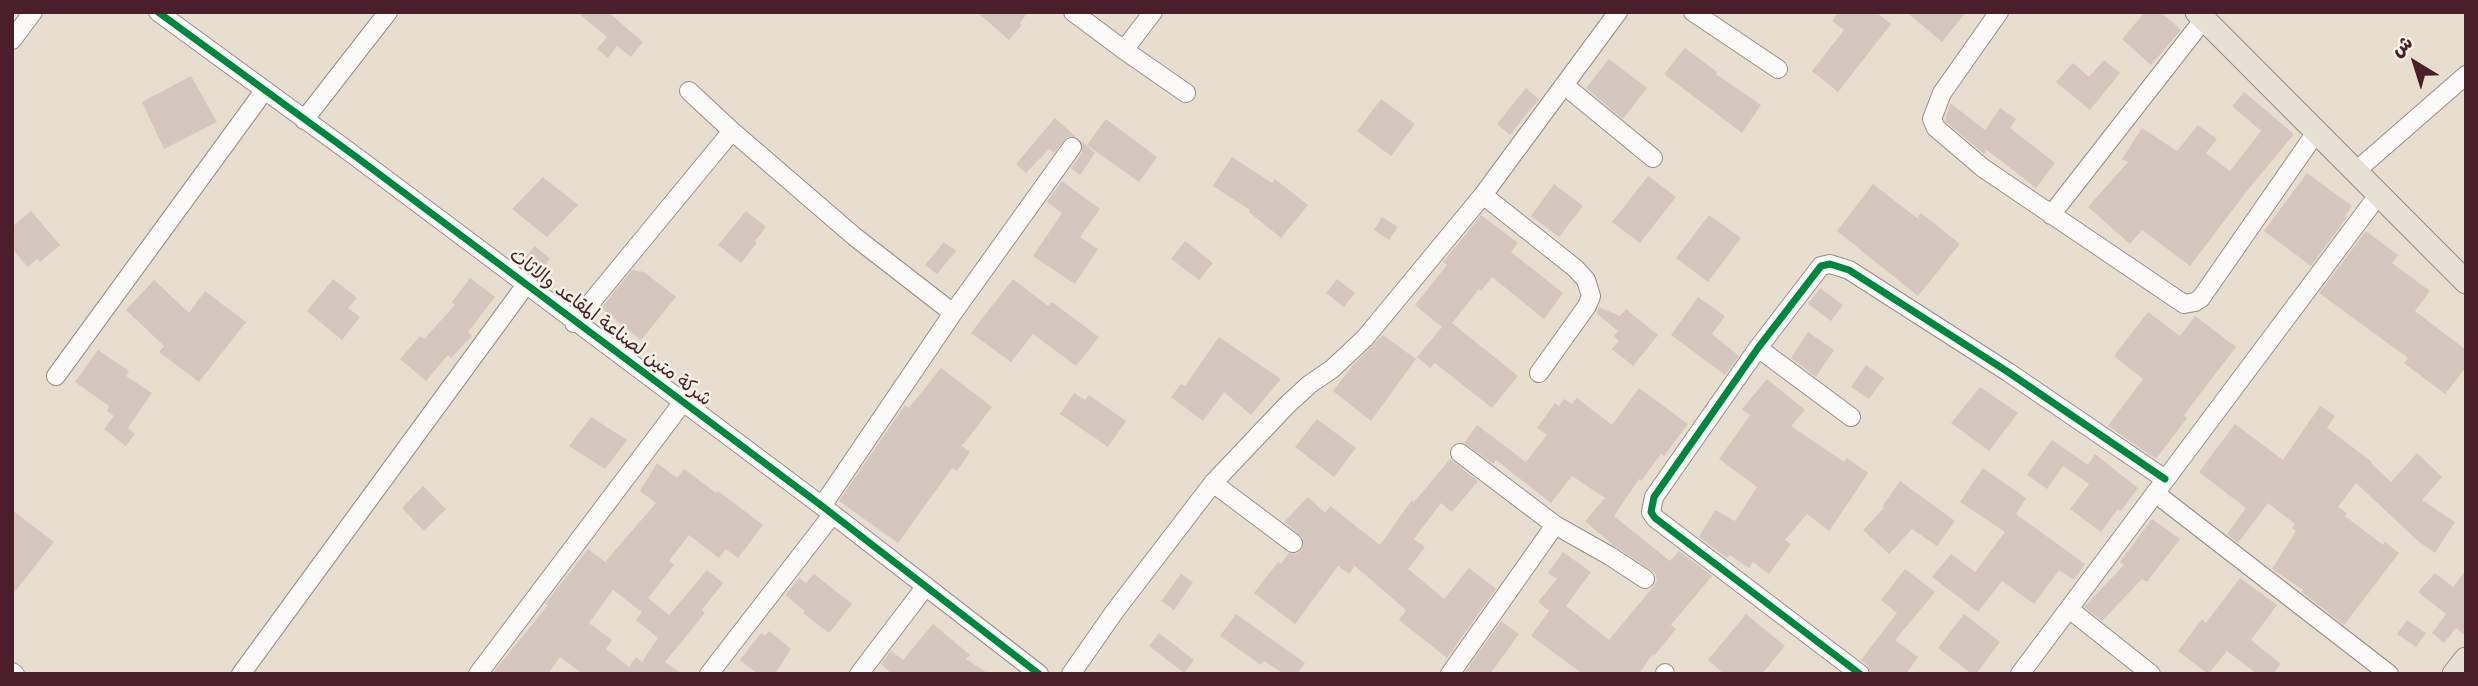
<!DOCTYPE html>
<meta charset="utf-8">
<style>
body{margin:0}
#map{position:relative;width:2478px;height:686px;overflow:hidden;background:#e7decf;font-family:Sriracha,"Playpen Sans Arabic",sans-serif}
canvas{display:block}
.frame{position:absolute;inset:0;border:14px solid #4a1f2b;pointer-events:none}
.north{position:absolute;left:2380px;top:28px;width:70px;height:70px;-webkit-text-stroke:5px #f7f3e8;paint-order:stroke;rotate:322deg;font-size:19px;font-weight:700;line-height:28px;text-align:center;color:#4a1f2b}
.north::after{content:'';display:block;margin:auto;width:24px;height:32px;background:#4a1f2b;clip-path:polygon(50% 0,100% 100%,50% 72%,0 100%)}
</style>
<div id="map">
<canvas width="2478" height="686"></canvas>
<div class="frame"></div>
<div class="north">ش</div>
</div>
<script>
const g = document.querySelector('canvas').getContext('2d');
g.lineJoin = 'round';
function fillPath(path, color) { g.fillStyle = color; g.fill(path, 'evenodd'); }
const poly = rows => new Path2D(rows.map(r => 'M' + r).join(''));
function trace(path, color, width, dash) { g.strokeStyle = color; g.lineWidth = width; g.lineCap = dash ? 'butt' : 'round'; g.setLineDash(dash || []); g.stroke(path); }
function label(font, color, halo, rows, align = 'center') {
  g.font = font + ' Sriracha,"Playpen Sans Arabic",sans-serif'; g.lineWidth = 5; g.setLineDash([]); g.textBaseline = 'middle'; g.strokeStyle = halo; g.fillStyle = color; for (const [text, x, y, turn = 0] of rows) {
    g.save(); g.translate(x, y); g.rotate((+turn || 0) * Math.PI / 180); g.textAlign = isNaN(turn) ? turn : align; if (halo) g.strokeText(text, 0, 0); g.fillText(text, 0, 0); g.restore();
  }
}
const building = poly([
 [577,12,608,12,643,42,631,57,617,46,608,58,597,49,607,37],
 [977,12,1028,12,1020,23,1022,25,1009,40],
 [1838,12,1876,12,1891,24,1838,92,1812,71,1844,30,1832,21],
 [1906,12,1966,12,1942,42],
 [2145,12,2161,12,2181,30,2151,65,2122,39],
 [1685,48,1717,72,1716,74,1761,105,1742,133,1664,74],
 [1609,59,1647,88,1623,119,1586,88],
 [2104,60,2120,73,2090,110,2056,82,2073,63,2089,77],
 [191,76,217,122,164,149,142,102],
 [1526,88,1539,99,1510,135,1497,124],
 [2244,92,2294,134,2247,191,2190,266,2142,230,2130,244,2088,207,2128,162,2122,159,2142,128,2177,151,2198,125,2217,139,2206,153,2230,171,2261,131,2232,106],
 [1381,99,1415,124,1391,156,1357,131],
 [1950,103,1985,130,2000,108,2016,119,2010,128,2055,163,2036,188,1987,150,1984,154,1945,121],
 [1055,118,1076,137,1067,137,1054,153,1049,149,1026,173,1016,164],
 [1106,119,1157,157,1139,182,1087,145],
 [1082,141,1095,153,1080,175,1071,168,1082,153],
 [1232,157,1272,183,1275,179,1308,205,1281,238,1249,212,1250,210,1213,186],
 [2307,173,2352,206,2345,216,2347,217,2311,266,2264,231],
 [1648,176,1676,197,1640,243,1612,222],
 [543,177,578,205,547,237,512,209],
 [1062,181,1100,209,1080,237,1098,249,1075,284,1033,256,1062,213,1047,202],
 [1554,184,1583,206,1559,237,1531,216],
 [1873,184,1917,218,1921,213,1960,244,1918,296,1837,231],
 [31,211,60,245,40,262,37,259,28,267,12,249,12,227],
 [746,211,766,227,755,241,757,243,741,263,718,245],
 [1481,215,1518,243,1511,252,1563,293,1544,319,1492,277,1481,291,1479,289,1452,323,1518,376,1492,408,1435,363,1430,368,1417,357,1442,327,1415,305,1447,265,1443,262],
 [1709,215,1741,238,1708,282,1676,258],
 [1382,217,1398,227,1389,240,1374,230],
 [2366,231,2398,255,2392,263,2430,291,2415,311,2466,350,2466,367,2445,394,2404,363,2408,358,2319,293],
 [1185,241,1213,263,1199,280,1171,259],
 [944,242,956,251,937,274,925,265],
 [535,246,550,259,534,276,519,265],
 [632,270,644,272,676,297,641,340,601,308],
 [470,278,495,297,468,332,472,336,451,358,448,355,426,381,400,359,420,336,424,339,455,305,452,302],
 [333,279,357,298,348,308,360,317,342,340,307,311],
 [1013,279,1048,306,1052,302,1099,337,1076,366,1033,334,1011,362,971,333],
 [1337,279,1355,293,1344,307,1326,293],
 [154,280,189,313,205,291,246,322,199,382,159,352,164,346,126,310],
 [1820,288,1843,305,1831,321,1808,304],
 [1698,297,1725,316,1712,334,1739,356,1725,375,1671,335],
 [1599,307,1620,316,1626,309,1658,335,1633,366,1612,349,1619,341,1614,336,1618,331,1596,313],
 [2148,312,2180,336,2195,316,2236,347,2184,415,2187,418,2156,459,2108,426,2143,379,2114,356],
 [1808,332,1834,350,1816,377,1791,358],
 [1383,335,1416,359,1371,421,1333,391,1354,364],
 [1219,337,1281,379,1251,415,1224,392,1203,421,1171,397,1181,384,1185,386],
 [98,350,129,371,126,376,152,393,128,428,135,434,126,446,104,429,114,416,107,411,109,406,75,382],
 [1866,365,1884,378,1869,399,1851,387],
 [941,368,992,407,962,446,970,452,957,471,952,468,898,543,839,501,905,405,909,408],
 [1767,379,1805,410,1791,426,1844,462,1847,458,1868,473,1829,531,1807,514,1785,540,1791,544,1769,574,1753,562,1749,568,1730,555,1727,558,1699,537,1715,510,1735,521,1757,487,1719,459,1750,415,1742,409],
 [1980,387,2018,413,1989,451,1951,423],
 [1639,388,1688,424,1664,456,1661,454,1641,481,1639,479,1614,516,1670,561,1679,551,1712,576,1671,625,1676,629,1654,656,1652,655,1639,674,1583,674,1531,636,1549,611,1538,602,1557,579,1548,573,1563,552,1591,572,1566,606,1609,640,1654,586,1657,581,1655,573,1613,545,1585,521,1605,498,1572,476,1551,503,1496,460,1493,464,1464,443,1477,425,1526,462,1547,435,1537,428,1555,403,1559,406,1564,399,1572,404,1577,398,1612,425],
 [1074,393,1085,400,1089,395,1126,421,1108,447,1060,414],
 [2320,406,2335,416,2327,428,2372,462,2371,463,2391,482,2417,453,2442,477,2422,500,2455,522,2435,553,2419,542,2356,483,2338,507,2347,513,2345,516,2383,545,2385,542,2399,553,2344,625,2302,592,2303,590,2272,569,2296,531,2292,528,2295,524,2268,503,2238,543,2227,534,2246,508,2199,472,2235,424,2283,460],
 [591,417,627,440,605,469,569,446],
 [1317,419,1356,448,1334,477,1295,447],
 [2052,440,2088,465,2095,454,2138,488,2121,511,2118,509,2101,532,2070,509,2089,484,2063,466,2047,489,2027,475],
 [1450,459,1478,481,1452,512,1441,503,1414,539,1425,547,1408,569,1444,599,1469,568,1496,589,1447,658,1399,620,1406,610,1355,566,1349,574,1338,566,1295,624,1254,593,1278,562,1281,564,1289,553,1297,554,1302,549,1303,538,1284,522,1308,497,1325,513,1330,506,1380,545,1412,500,1414,502],
 [657,463,677,478,684,469,716,493,718,491,763,525,738,558,726,549,719,558,689,535,669,561,674,565,648,598,669,615,707,570,723,583,702,610,705,613,665,662,682,674,583,674,560,657,548,674,492,674,548,605,545,604,588,549,605,562,656,503,640,491],
 [613,590,642,612,636,620,658,638,642,662,636,657,629,667,606,649,612,640,589,623],
 [1983,468,2026,498,2016,514,2085,564,2074,580,2059,570,2034,604,2002,581,1978,612,1932,577,1951,554,1975,572,2005,532,1960,502],
 [1900,481,1955,521,1937,546,1912,529,1889,554,1863,530,1884,508,1882,507],
 [423,486,446,509,424,531,402,508],
 [12,510,54,542,12,595],
 [2152,519,2180,539,2147,582,2142,579,2102,621,2084,607,2124,565,2120,562],
 [1905,569,1935,592,1895,640,1918,657,1906,674,1872,674,1867,665,1861,660,1897,613,1881,600],
 [2466,570,2466,636,2456,628,2444,643,2432,633,2446,614,2418,592,2435,573,2453,587],
 [814,574,852,604,829,633,803,613,805,611,785,595,799,578,806,583],
 [1181,574,1193,582,1174,610,1161,601],
 [2240,578,2277,605,2251,640,2281,664,2273,674,2257,674,2227,651,2208,674,2178,651,2202,619,2206,623],
 [1236,614,1305,663,1297,674,1284,674,1264,661,1261,665,1220,636],
 [1746,614,1785,646,1762,674,1724,674,1708,660],
 [1964,614,2000,642,1976,674,1972,674,1938,648],
 [2407,620,2426,633,2416,647,2397,634],
 [1501,621,1519,634,1490,674,1468,674,1465,672],
 [933,624,970,655,966,659,989,674,892,674,881,664,891,651,903,660],
 [769,631,791,649,775,674,758,674,740,660,761,633,765,636],
 [1159,633,1194,660,1184,673,1149,646]
]);
const minor = poly([
 [158,12,355,156,822,506,1039,674],
 [1073,12,1124,50,1186,93],
 [1693,12,1778,69],
 [1999,12,1942,93,1932,119,1936,128,1983,168,2184,304,2195,302,2201,298,2317,131],
 [12,40,33,12],
 [1124,50,1153,12],
 [1564,85,1653,158],
 [689,91,732,131,855,237,953,313],
 [304,120,388,12],
 [2356,171,2466,75],
 [1483,195,1575,268,1586,280,1591,296,1587,306,1539,373],
 [2051,215,2204,19],
 [574,323,732,131],
 [1758,348,1851,417],
 [56,376,264,91],
 [1460,453,1555,525],
 [1213,483,1293,543],
 [2155,493,2389,674],
 [822,506,953,313,1072,147],
 [2069,609,2151,674],
 [12,672,15,674],
 [1665,673,1665,674],
 [241,674,525,286],
 [478,674,683,402],
 [709,674,832,515],
 [859,674,926,586],
 [1071,674,1115,611,1213,483,1287,405,1310,384,1332,369,1365,338,1483,195,1618,12],
 [1450,674,1555,525,1610,556,1645,579],
 [1860,674,1655,518,1651,512,1654,497,1758,348,1821,266,1830,264,1849,270,2008,372,2165,479],
 [2020,674,2379,194]
]);
const major = poly([
 [2197,12,2466,282],
 [2454,674,2466,659]
]);
const cycleway = poly([
 [158,12,355,156,822,506,1039,674],
 [1860,674,1655,518,1651,512,1654,497,1758,348,1821,266,1830,264,1849,270,2008,372,2165,479]
]);
const streetNames = [
 ["شركة متين لصناعة المقاعد والاثاث",610,328,37]
];
fillPath(building, '#d5c7c0');
trace(minor, '#978c86', 20);
trace(major, '#978c86', 25);
trace(minor, '#fbfaf8', 18);
trace(major, '#e7e1d3', 23);
trace(cycleway, '#00873e', 7);
label('19px', '#4a1f2b', '#f7f3e8', streetNames);
</script>
